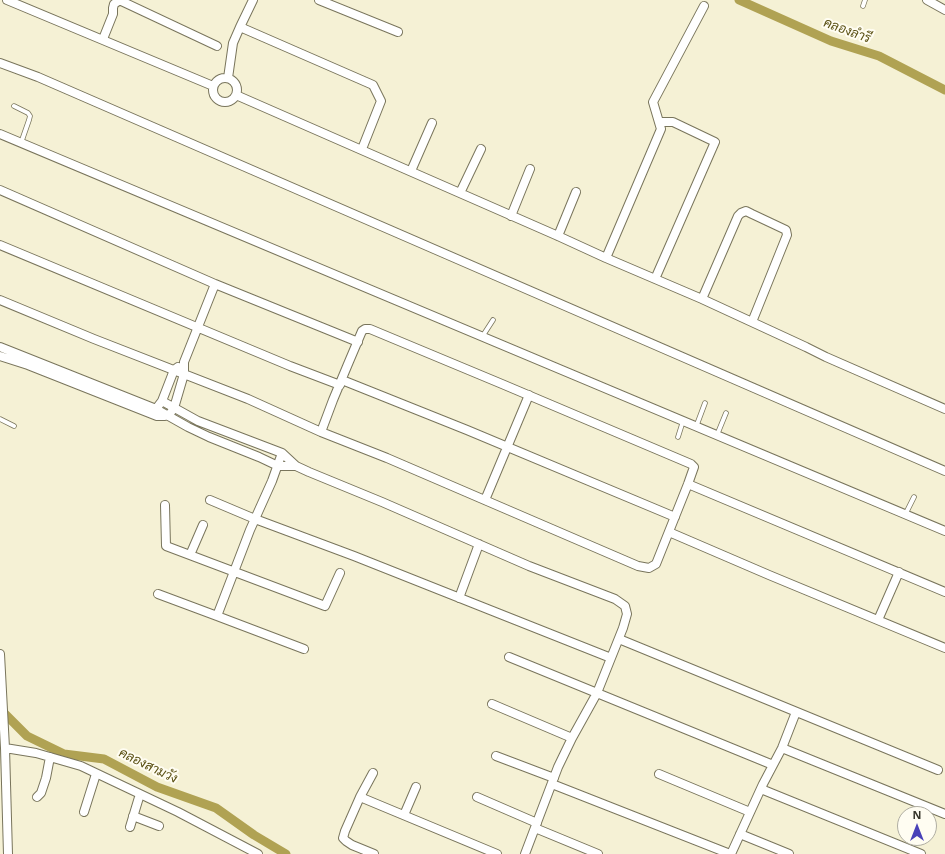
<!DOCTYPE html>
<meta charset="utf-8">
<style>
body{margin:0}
#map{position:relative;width:945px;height:854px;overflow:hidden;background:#f5f1d5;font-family:"Noto Sans",sans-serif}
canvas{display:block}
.north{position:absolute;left:897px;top:806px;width:40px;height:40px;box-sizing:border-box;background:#fffdf2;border:1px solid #afada2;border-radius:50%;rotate:0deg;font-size:11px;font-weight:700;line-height:16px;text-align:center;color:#37362b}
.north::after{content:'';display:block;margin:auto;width:14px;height:18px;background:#4942b8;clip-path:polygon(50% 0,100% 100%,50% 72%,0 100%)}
</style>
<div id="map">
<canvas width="945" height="854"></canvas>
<div class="north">N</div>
</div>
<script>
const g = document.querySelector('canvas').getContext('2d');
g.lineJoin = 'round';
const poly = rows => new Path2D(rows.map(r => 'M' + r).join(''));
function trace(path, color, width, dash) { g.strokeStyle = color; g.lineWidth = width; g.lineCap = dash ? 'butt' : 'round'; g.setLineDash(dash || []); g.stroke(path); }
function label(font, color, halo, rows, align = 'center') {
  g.font = font + ' "Noto Sans",Sarabun,sans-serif'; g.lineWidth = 4; g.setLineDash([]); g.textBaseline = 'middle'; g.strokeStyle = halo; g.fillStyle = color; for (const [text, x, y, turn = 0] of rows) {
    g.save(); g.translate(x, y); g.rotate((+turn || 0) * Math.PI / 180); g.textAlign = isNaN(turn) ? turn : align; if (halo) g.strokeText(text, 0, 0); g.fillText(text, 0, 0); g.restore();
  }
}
const canal = poly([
 [739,0,831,41,879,56,945,90],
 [0,709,27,736,64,754,104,759,157,787,216,808,254,835,286,854]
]);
const service = poly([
 [863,6,865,0],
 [14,106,28,113,30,116,29,120,21,143],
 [482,337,493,320],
 [0,419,14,426],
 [696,427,705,403],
 [717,435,726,413],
 [678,437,683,421],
 [905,515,914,497]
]);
const minor = poly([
 [7,0,213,86],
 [119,0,217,46],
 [319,0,398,32],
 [927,0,945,10],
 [240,27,373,85,381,101,362,149],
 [103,39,113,14,113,8,114,4,120,0],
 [0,63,38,77,945,471],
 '213 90a12 12 0 1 1 24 0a12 12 0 1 1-24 0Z',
 [228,78,233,43,240,27,253,0],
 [236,95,558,236,606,258,702,299,806,347,826,357,945,409],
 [0,134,945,531],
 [411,171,432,123],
 [0,190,215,284,358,342],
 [460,193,481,149],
 [511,216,530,169],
 [558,236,576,192],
 [0,245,290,366,340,385],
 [606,258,661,129,653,102,704,6],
 [655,279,715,142,673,122,659,122],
 [702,299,738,216,741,213,746,211,752,214,786,230,787,235,752,322],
 [0,300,94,339,248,399,321,432,387,458,638,566,649,568,656,564,688,484,694,467,691,464,502,384,370,329,365,329,362,331,348,364,333,400,321,432],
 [0,347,156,409,162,401,174,370,178,367],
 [0,356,28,365,157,416,164,416,169,415,174,408,184,374,184,362,215,284],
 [342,380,467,430,675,517],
 [162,401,198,421,282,453,296,466],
 [156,409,188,427,209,437,259,457,278,466,296,466,309,472,382,502,529,566,615,599,625,606,627,614,623,628,597,693,572,738,558,767,525,854],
 [688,484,945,592],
 [210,500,255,519,354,556,611,658],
 [485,500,529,395],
 [165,505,166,546,325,606,340,573],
 [669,532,769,575,945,648],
 [190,555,203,525],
 [158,594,217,616,304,649],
 [459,598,479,544],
 [217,616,250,530,272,481,282,453],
 [878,620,899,572],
 [619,639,938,770],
 [0,654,5,748,8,854],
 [509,657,773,765],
 [492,704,572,738],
 [5,748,36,753,81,766,178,812,258,854],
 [782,748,945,814],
 [496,756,554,778],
 [373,773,360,797,345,831,343,838,346,841,352,845,374,854],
 [659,774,750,812],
 [552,784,730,854],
 [761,789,921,854],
 [37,797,41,793,46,778,50,757],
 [360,797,497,854],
 [477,797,537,823],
 [84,812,96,774],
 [404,815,416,787],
 [133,816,159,826],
 [130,827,140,794],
 [535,828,598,854],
 [740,834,789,854],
 [731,854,763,784,782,748,796,712]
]);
const waterNames = [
 ["คลองลำรี",847,31,20],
 ["คลองสามวัง",148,766,26]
];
trace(canal, '#b0a253', 9);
trace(service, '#79755c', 5.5);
trace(minor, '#79755c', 10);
trace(service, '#fff', 4);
trace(minor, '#fff', 8);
label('italic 13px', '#5a5013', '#fffdf2', waterNames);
</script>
